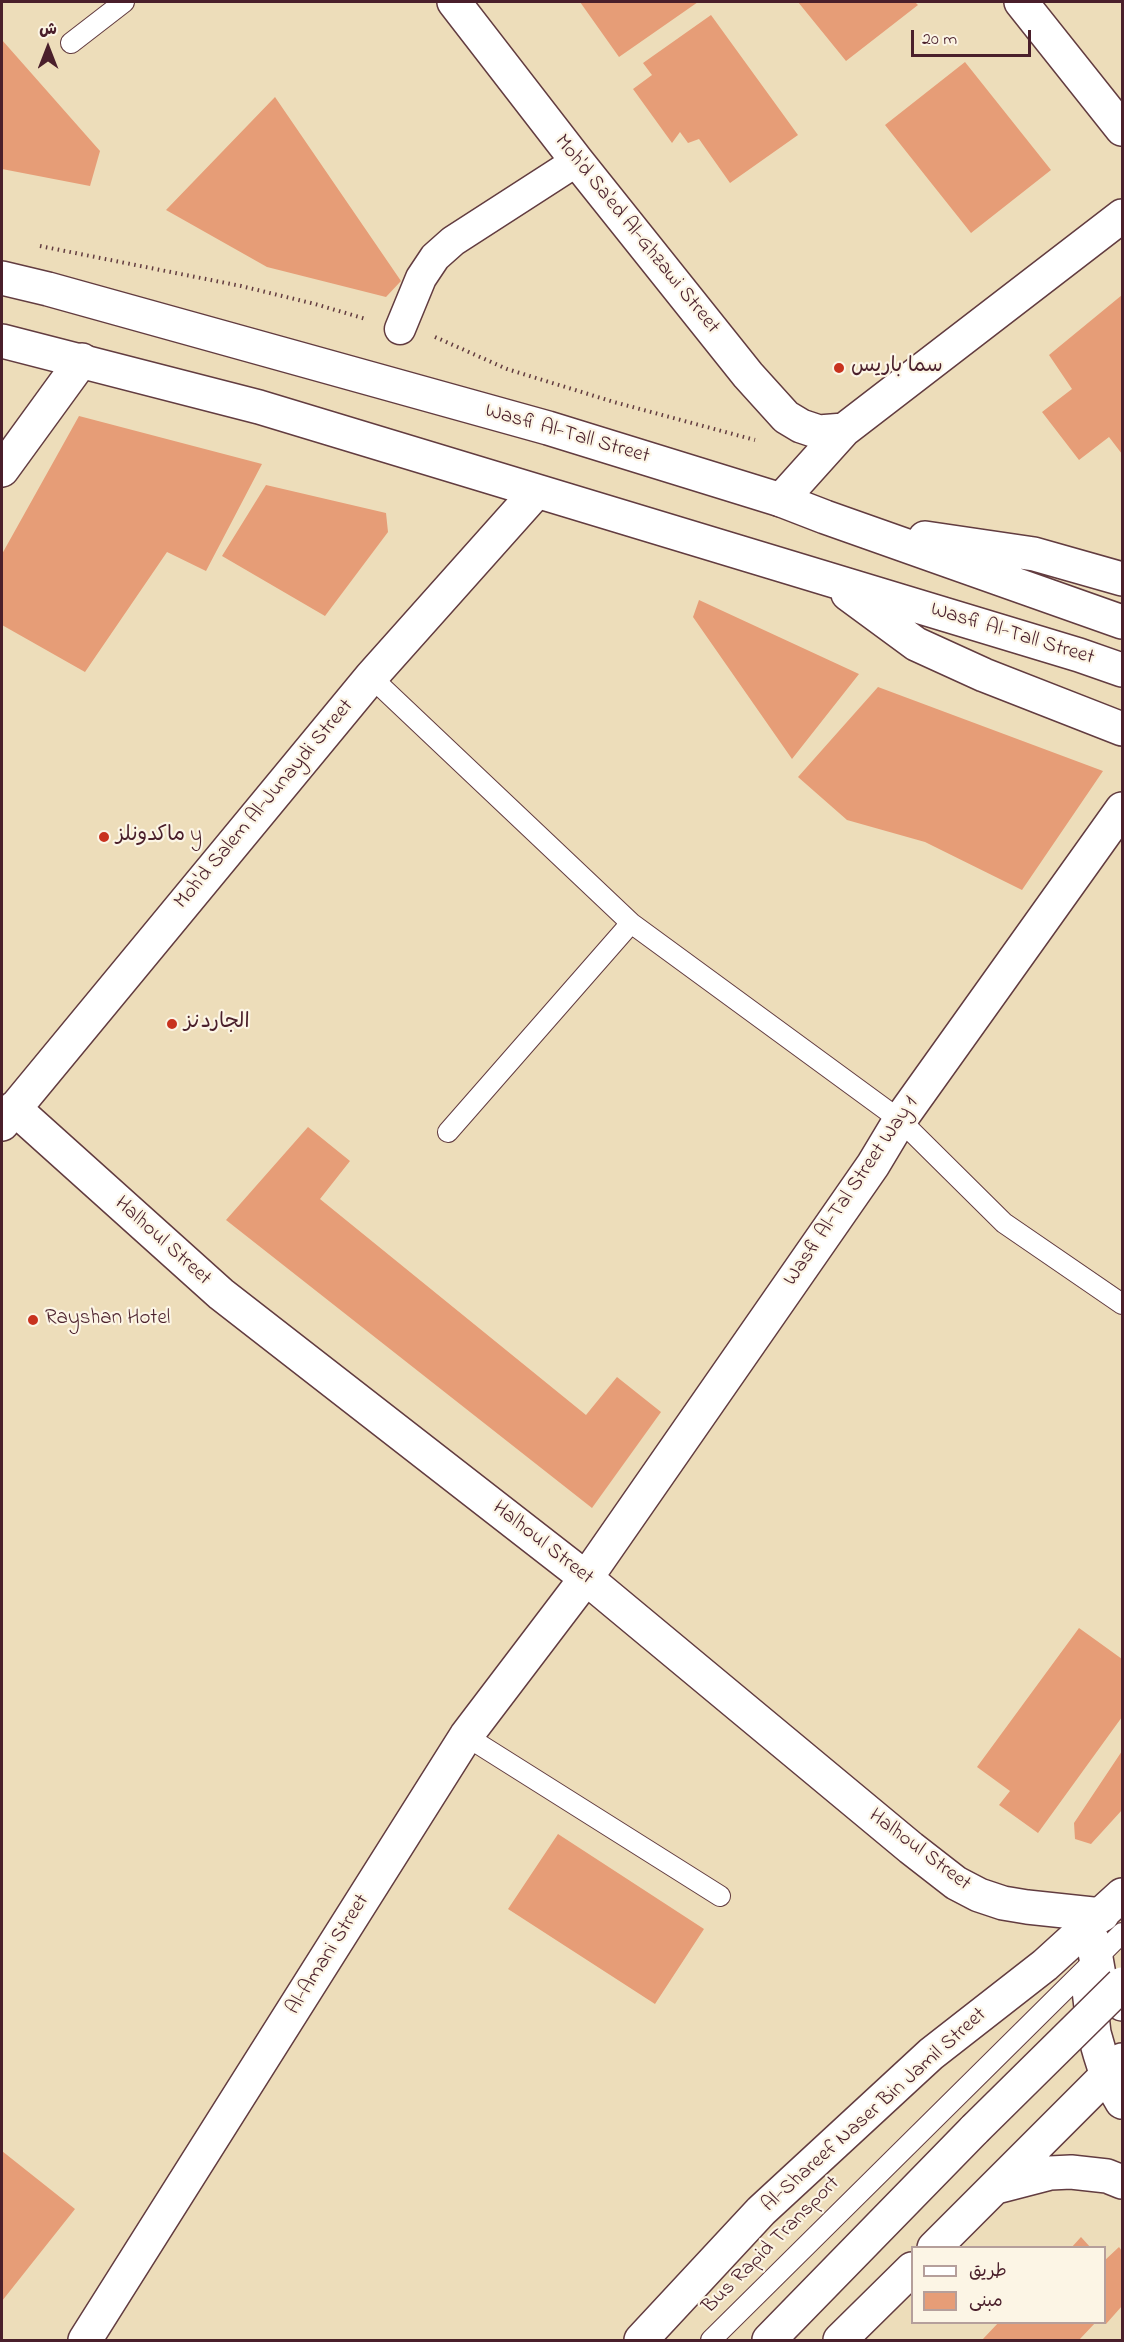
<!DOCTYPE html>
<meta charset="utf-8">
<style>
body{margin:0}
#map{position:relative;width:1124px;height:2342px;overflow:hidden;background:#edddba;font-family:"Indie Flower","Playpen Sans Arabic",sans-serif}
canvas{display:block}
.frame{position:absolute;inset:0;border:3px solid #4a1f2b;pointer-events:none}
.legend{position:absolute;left:911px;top:2246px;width:195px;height:78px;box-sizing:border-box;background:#fcf5e5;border:2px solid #b59f9b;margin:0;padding:8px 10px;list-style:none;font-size:18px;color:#4a1f2b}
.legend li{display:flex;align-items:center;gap:12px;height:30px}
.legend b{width:30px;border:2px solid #b59f9b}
.north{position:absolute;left:18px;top:18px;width:60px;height:60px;-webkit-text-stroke:4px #fcf5e5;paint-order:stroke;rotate:0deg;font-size:16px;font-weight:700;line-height:24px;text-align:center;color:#4a1f2b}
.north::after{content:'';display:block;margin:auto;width:21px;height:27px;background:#4a1f2b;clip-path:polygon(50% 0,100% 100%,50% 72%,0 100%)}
.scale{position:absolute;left:911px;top:30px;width:120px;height:27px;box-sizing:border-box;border:3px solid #4a1f2b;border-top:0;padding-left:8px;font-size:18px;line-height:21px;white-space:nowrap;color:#4a1f2b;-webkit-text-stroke:4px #fcf5e5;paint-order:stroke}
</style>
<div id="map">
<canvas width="1124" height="2342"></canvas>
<div class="frame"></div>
<ul class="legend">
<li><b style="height:8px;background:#fff"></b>طريق</li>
<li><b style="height:16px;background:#e69d77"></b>مبنى</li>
</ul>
<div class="north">ش</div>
<div class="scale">20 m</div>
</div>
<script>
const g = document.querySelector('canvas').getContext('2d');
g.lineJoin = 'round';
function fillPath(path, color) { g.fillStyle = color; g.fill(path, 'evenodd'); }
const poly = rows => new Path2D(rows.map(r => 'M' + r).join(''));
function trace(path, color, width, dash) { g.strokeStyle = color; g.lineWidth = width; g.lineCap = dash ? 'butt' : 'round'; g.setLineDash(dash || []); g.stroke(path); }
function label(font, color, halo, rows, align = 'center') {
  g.font = font + ' "Indie Flower","Playpen Sans Arabic",sans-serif'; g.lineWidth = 4.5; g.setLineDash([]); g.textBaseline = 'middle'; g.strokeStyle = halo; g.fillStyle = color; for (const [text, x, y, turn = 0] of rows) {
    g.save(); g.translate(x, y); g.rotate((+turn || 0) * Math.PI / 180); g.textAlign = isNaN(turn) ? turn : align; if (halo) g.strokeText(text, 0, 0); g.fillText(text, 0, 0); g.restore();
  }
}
const building = poly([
 [580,2,698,2,619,57],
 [798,2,915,2,918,5,846,61],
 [711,15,798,135,730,183,699,139,688,143,680,132,672,143,633,89,652,75,643,63],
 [2,40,100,151,90,186,2,169],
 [965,62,1051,170,971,233,885,125],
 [275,97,401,281,386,297,267,267,166,210],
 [1122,295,1122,454,1109,437,1079,460,1042,412,1072,389,1049,355],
 [79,416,262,464,206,571,167,552,85,672,2,625,2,554],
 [266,485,386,513,388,532,325,616,222,556],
 [699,600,859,674,792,759,693,617],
 [878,687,1103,771,1022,890,925,842,847,820,798,777],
 [308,1127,350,1161,320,1199,586,1415,617,1377,661,1412,592,1508,226,1220],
 [1079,1628,1122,1659,1122,1717,1038,1833,999,1805,1010,1791,977,1767],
 [1122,1751,1122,1810,1091,1844,1075,1839,1074,1823],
 [558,1834,704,1929,655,2004,508,1909],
 [2,2151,75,2209,2,2301],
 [1081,2237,1091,2248,1071,2248],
 [1119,2247,1122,2251,1122,2306,1106,2324,1104,2261],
 [999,2322,1096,2322,1079,2340,982,2340]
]);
const path = poly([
 [40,246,241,286,315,304,366,319],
 [435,337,507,369,614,402,755,440]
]);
const service = poly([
 [71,43,124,2],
 [371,677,631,923,900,1120,1004,1223,1122,1304],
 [448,1132,631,923],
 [466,1736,720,1896],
 [711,2340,1122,1933]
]);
const pedestrian = poly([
 [400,329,421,278,435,257,453,241,577,161]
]);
const minor = poly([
 [454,2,577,161,748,375,786,417,801,426,819,432,844,430],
 [2,470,82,360],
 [781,500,844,430,1122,216],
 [14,1108,221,1294,586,1578,911,1848,956,1883,979,1895,1003,1903,1027,1907,1102,1915],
 [2,1124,371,677,536,492],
 [85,2340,466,1736,586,1578,873,1165,900,1120,1122,809]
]);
const tertiary = poly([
 [1021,2,1122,129],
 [1089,1990,1094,2033,1100,2054,1107,2076,1122,2102]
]);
const secondary = poly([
 [2,278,48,289,548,428,781,500,825,517,1122,622],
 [2,341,259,407,1079,655,1122,670],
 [925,538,1034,554,1122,579],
 [848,594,916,644,984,675,1122,729],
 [1093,1941,1099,1975,1107,1990,1122,2004],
 [996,2187,1050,2173,1071,2172,1107,2176,1122,2182],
 [934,2248,1122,2060],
 [641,2340,761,2211,931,2054,1045,1965,1122,1895],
 [840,2340,912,2269]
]);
const trunk = poly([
 [769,2340,975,2129]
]);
const trunkBridge = poly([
 [975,2129,1122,1984]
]);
const markers = [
 [839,368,6,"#c8321e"],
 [104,837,6,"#c8321e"],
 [172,1024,6,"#c8321e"],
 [33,1320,6,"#c8321e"]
];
const streetNames = [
 ["Moh'd Sa'ed Al-Ghzawi Street",636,235,51],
 ["Wasfi Al-Tall Street",567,435,16],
 ["Wasfi Al-Tall Street",1012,635,17],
 ["Moh'd Salem Al-Junaydi Street",265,805,-50],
 ["Wasfi Al-Tal Street Way 1",852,1192,-56],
 ["Halhoul Street",162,1242,42],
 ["Halhoul Street",542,1544,38],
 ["Halhoul Street",919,1851,37],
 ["Al-Amani Street",329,1955,-58],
 ["Al-Shareef Naser Bin Jamil Street",875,2111,-42],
 ["Bus Rapid Transport",772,2246,-45]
];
const poiNames = [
 ["سما باريس",851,368],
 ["ماكدونلز y",116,837],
 ["الجاردنز",184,1024],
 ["Rayshan Hotel",45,1320]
];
fillPath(building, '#e69d77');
trace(service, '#623c40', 22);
trace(pedestrian, '#623c40', 33);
trace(minor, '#623c40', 36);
trace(tertiary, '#623c40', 36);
trace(secondary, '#623c40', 36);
trace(trunk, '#623c40', 36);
trace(path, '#623c40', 4, [1.5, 4.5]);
trace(service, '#fff', 20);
trace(pedestrian, '#fff', 30);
trace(minor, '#fff', 33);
trace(tertiary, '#fff', 33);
trace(secondary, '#fff', 33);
trace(trunk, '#fff', 33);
trace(trunkBridge, '#623c40', 36, []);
trace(trunkBridge, '#fff', 33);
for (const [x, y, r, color] of markers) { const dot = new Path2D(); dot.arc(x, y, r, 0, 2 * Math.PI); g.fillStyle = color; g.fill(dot); trace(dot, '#fcf5e5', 2); }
label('21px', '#4a1f2b', '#fcf5e5', streetNames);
label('21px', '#4a1f2b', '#fcf5e5', poiNames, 'left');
</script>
